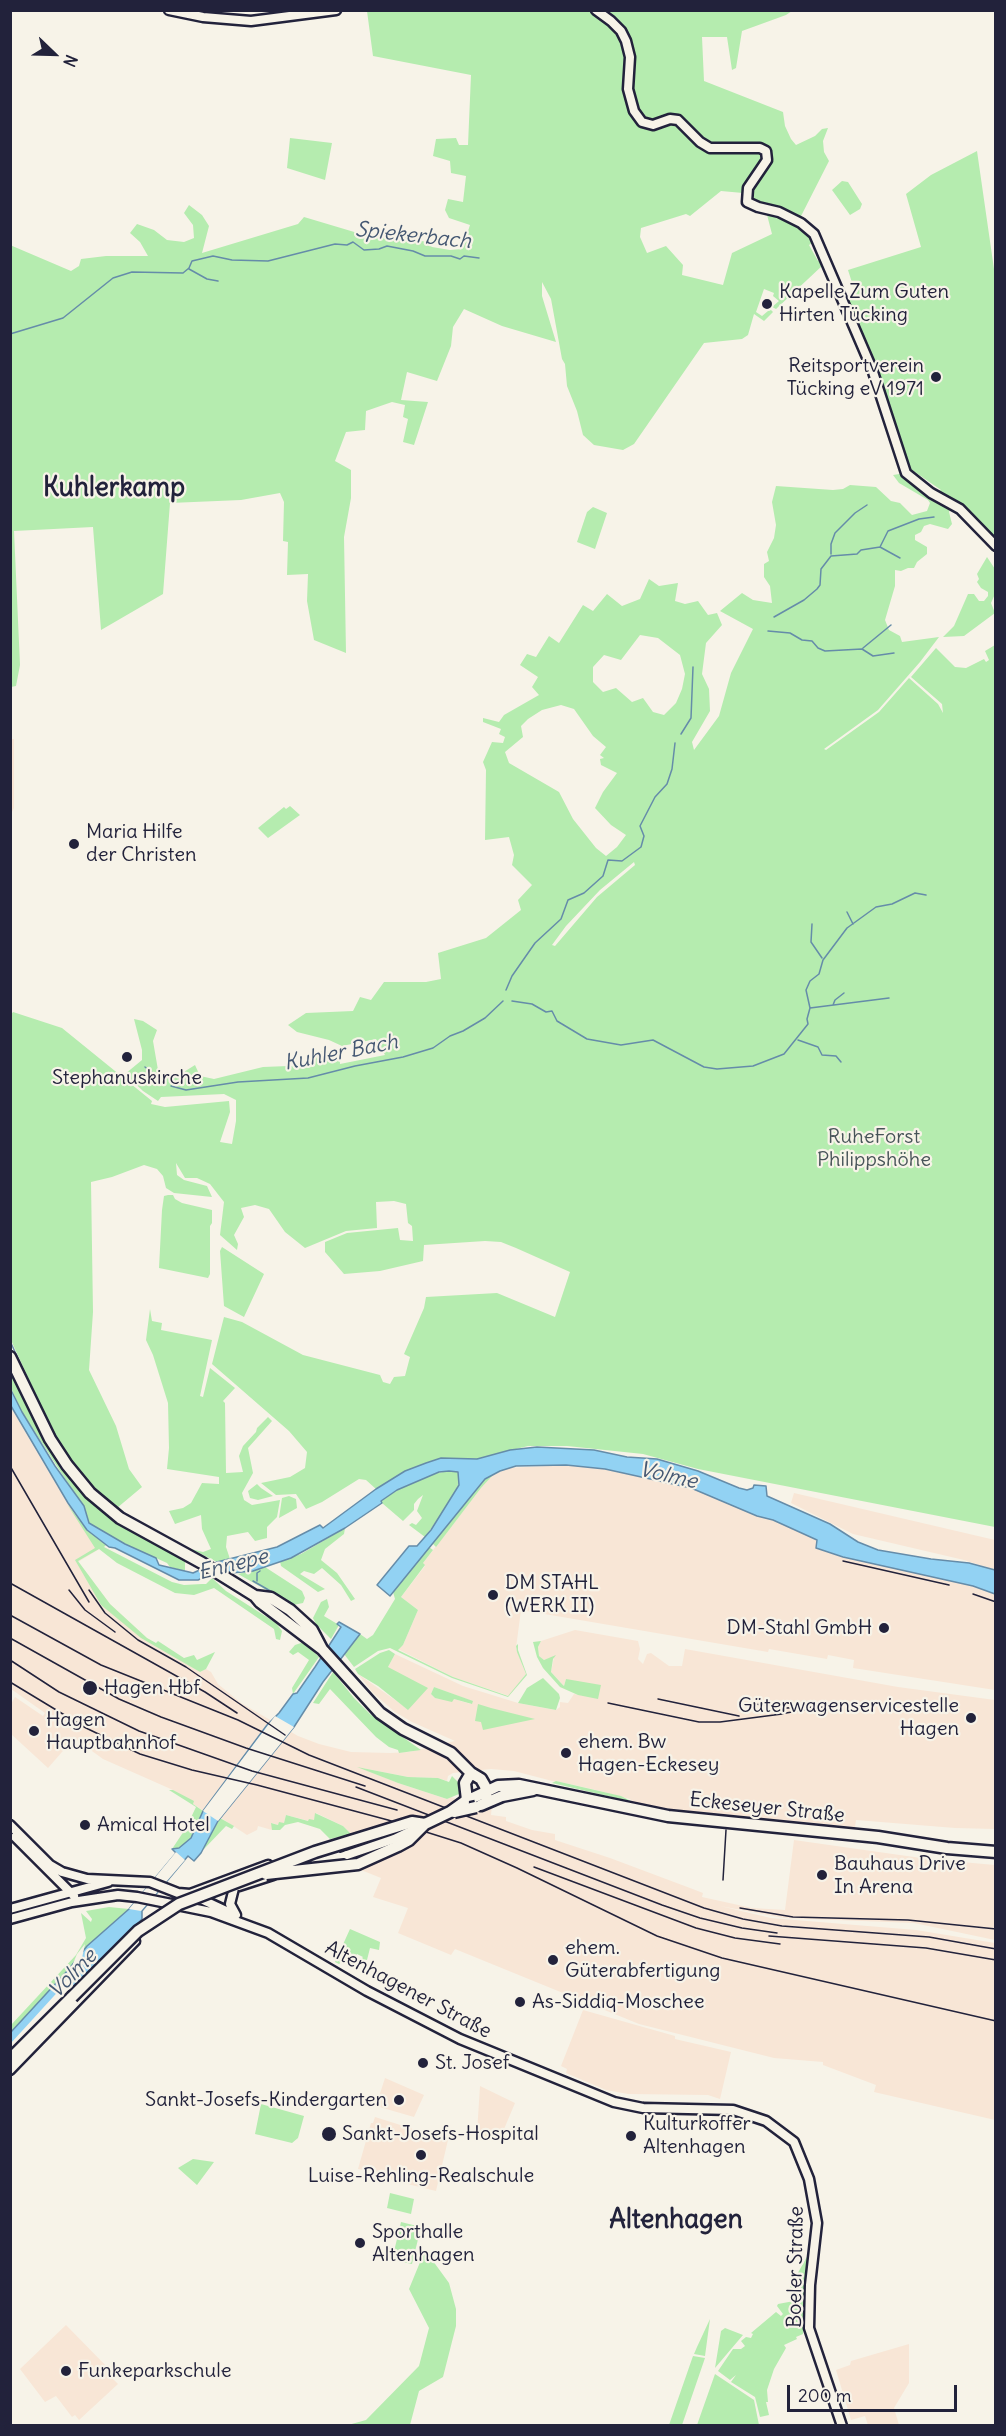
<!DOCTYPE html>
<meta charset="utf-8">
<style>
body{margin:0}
#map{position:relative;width:1006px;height:2436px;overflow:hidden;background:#f7f3e8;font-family:Delius,sans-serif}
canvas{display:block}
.frame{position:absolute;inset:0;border:12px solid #22223b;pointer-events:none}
.north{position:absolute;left:24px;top:24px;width:60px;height:60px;-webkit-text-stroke:4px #f7f3e8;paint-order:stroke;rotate:113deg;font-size:16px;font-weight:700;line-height:24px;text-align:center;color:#22223b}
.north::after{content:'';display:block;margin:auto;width:21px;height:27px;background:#22223b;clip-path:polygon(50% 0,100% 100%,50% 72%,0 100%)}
.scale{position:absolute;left:787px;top:2385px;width:170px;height:27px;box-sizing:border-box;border:3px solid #22223b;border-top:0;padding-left:8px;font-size:18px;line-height:21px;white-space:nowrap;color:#22223b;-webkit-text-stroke:4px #f7f3e8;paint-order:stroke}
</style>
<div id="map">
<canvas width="1006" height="2436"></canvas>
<div class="frame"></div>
<div class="north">N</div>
<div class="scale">200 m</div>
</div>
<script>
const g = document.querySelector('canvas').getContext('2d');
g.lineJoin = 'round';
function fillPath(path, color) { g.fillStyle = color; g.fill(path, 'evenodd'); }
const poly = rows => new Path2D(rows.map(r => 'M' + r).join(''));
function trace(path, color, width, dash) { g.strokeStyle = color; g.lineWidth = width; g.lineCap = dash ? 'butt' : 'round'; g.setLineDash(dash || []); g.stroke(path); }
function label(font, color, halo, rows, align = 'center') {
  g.font = font + ' Delius,sans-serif'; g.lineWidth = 4.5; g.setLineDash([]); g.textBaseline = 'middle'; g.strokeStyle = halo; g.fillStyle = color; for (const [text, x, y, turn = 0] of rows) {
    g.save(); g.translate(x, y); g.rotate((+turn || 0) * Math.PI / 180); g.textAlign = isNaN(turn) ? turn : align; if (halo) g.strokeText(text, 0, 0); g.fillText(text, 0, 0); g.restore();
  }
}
const built = poly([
 [10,739,14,739,14,808,11,814],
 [10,1406,57,1486,106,1545,78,1562,110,1604,147,1638,200,1672,206,1669,211,1672,218,1684,241,1703,298,1736,319,1744,351,1752,390,1753,409,1752,455,1741,412,1722,395,1712,373,1693,358,1674,408,1709,388,1667,395,1654,463,1686,518,1703,556,1710,560,1707,560,1702,568,1703,574,1694,598,1698,566,1679,564,1686,551,1672,554,1657,544,1660,539,1656,538,1647,541,1641,575,1630,638,1641,640,1649,638,1659,643,1664,647,1654,651,1653,669,1666,682,1666,685,1649,898,1687,995,1700,995,1829,955,1828,856,1820,855,1827,661,1808,633,1802,630,1799,596,1790,556,1781,556,1782,514,1771,491,1769,453,1773,448,1776,447,1781,438,1778,408,1777,362,1768,398,1783,447,1799,451,1797,481,1809,492,1805,491,1815,506,1817,506,1821,532,1830,555,1834,555,1840,610,1858,690,1888,703,1893,702,1897,752,1908,785,1910,794,1840,928,1859,995,1865,995,1940,914,1923,784,1918,720,1906,771,1918,916,1930,995,1943,995,2120,874,2092,876,2085,823,2065,823,2062,774,2058,639,2024,455,1949,451,1955,398,1933,408,1908,373,1897,381,1878,361,1870,351,1834,343,1826,316,1813,314,1820,309,1821,286,1815,284,1823,278,1825,272,1823,272,1830,258,1826,257,1830,247,1835,221,1818,218,1821,173,1790,103,1759,74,1738,70,1737,66,1741,69,1744,48,1768,11,1734,11,1704,15,1697,43,1716,45,1713,11,1689],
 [434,1687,472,1701,472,1702,471,1704,454,1699,435,1698,431,1694],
 [566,1465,604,1469,691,1488,757,1516,773,1520,817,1540,816,1548,843,1557,974,1586,995,1594,995,1690,853,1668,854,1660,828,1655,827,1659,769,1649,768,1652,521,1610,516,1648,526,1674,509,1696,453,1677,398,1649,403,1645,418,1610,401,1597,425,1566,423,1563,481,1488,493,1475,508,1468],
 [794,1493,995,1540,995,1570,964,1560,853,1534,791,1503],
 [583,2010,675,2036,675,2039,731,2052,720,2099,708,2095,628,2094,606,2090,566,2073,567,2069,561,2066],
 [385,2078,424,2095,414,2117,376,2106],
 [480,2086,515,2103,499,2141,477,2133],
 [375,2117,448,2140,436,2191,391,2180,391,2175,358,2169,371,2123,373,2123],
 [66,2325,113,2373,110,2376,118,2384,79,2420,75,2415,72,2417,56,2396,45,2402,20,2369],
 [909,2344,909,2383,894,2408,899,2425,868,2425,865,2416,851,2420,836,2370,850,2365,851,2361]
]);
const green = poly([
 [367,11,792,11,786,15,742,31,736,68,732,70,727,37,702,37,704,81,783,112,785,126,791,139,796,145,815,136,822,129,828,128,823,141,824,152,829,161,799,220,752,202,749,194,770,154,708,144,683,121,650,121,641,117,628,89,639,120,637,123,642,127,647,128,676,122,700,146,757,152,763,156,763,160,743,193,721,191,690,216,686,214,641,228,640,237,647,253,666,246,683,265,682,275,723,285,732,253,772,234,766,211,805,230,815,241,809,245,818,261,822,261,823,265,776,309,772,307,779,301,773,296,774,293,764,289,756,312,762,316,768,311,771,310,773,312,764,321,754,314,748,335,742,339,704,343,634,444,623,450,594,445,583,435,577,411,567,386,565,364,562,359,551,299,542,282,542,296,556,342,502,326,464,309,453,327,451,346,437,381,407,372,401,400,428,402,414,445,403,442,408,419,403,417,405,405,392,402,366,411,365,430,346,432,335,461,351,470,351,498,344,537,346,653,314,640,307,601,308,574,287,575,288,542,283,541,284,502,280,493,241,500,170,503,163,594,101,630,93,527,14,531,20,665,16,686,11,687,10,245,71,271,79,266,81,259,106,256,148,256,140,242,130,233,137,224,154,230,167,240,184,242,194,238,193,225,184,213,189,205,202,215,209,226,202,253,298,224,304,217,371,237,384,234,401,236,426,242,432,247,450,250,462,249,470,225,449,218,445,210,448,199,463,202,466,176,451,173,450,161,433,156,436,139,456,138,459,145,468,145,471,75,373,56],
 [290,138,332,143,325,180,287,168],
 [977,151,995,276,995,546,951,504,949,512,952,524,948,529,930,524,924,526,921,532,915,535,915,540,927,547,927,554,917,562,914,568,908,568,901,571,895,570,895,586,885,620,889,630,900,636,902,642,939,637,920,662,878,710,824,749,826,750,879,712,909,678,938,704,943,713,942,704,911,677,936,648,955,667,966,668,984,659,986,662,989,660,985,651,995,645,995,1527,698,1469,643,1454,567,1446,528,1446,477,1459,441,1458,405,1471,376,1489,366,1480,359,1479,322,1502,306,1509,296,1494,276,1495,261,1483,290,1477,305,1468,307,1452,289,1431,212,1364,224,1317,242,1322,303,1355,380,1375,383,1382,390,1384,394,1377,405,1376,410,1357,404,1354,424,1308,426,1297,497,1293,555,1317,570,1272,516,1248,501,1242,485,1241,424,1245,423,1261,380,1271,344,1274,325,1252,325,1242,347,1233,398,1228,400,1240,413,1241,412,1226,408,1223,406,1204,394,1201,376,1202,377,1228,346,1231,305,1248,285,1232,269,1209,255,1205,241,1208,244,1217,234,1235,238,1244,237,1250,220,1235,224,1202,210,1184,197,1178,185,1178,176,1163,177,1175,184,1180,207,1186,212,1197,174,1193,166,1188,163,1176,157,1169,144,1165,112,1177,91,1182,93,1312,89,1370,116,1426,129,1469,142,1487,117,1508,92,1487,71,1461,47,1420,11,1340,10,1016,13,1012,62,1028,152,1101,151,1104,165,1107,229,1101,230,1112,220,1142,232,1144,236,1121,236,1100,224,1094,161,1097,158,1101,143,1091,125,1074,142,1060,142,1050,134,1019,143,1021,157,1030,153,1041,158,1070,171,1080,195,1065,200,1076,214,1079,263,1067,314,1065,314,1052,339,1051,340,1064,385,1055,376,1039,342,1046,329,1040,297,1032,288,1025,306,1013,353,1011,360,997,371,1000,384,982,426,982,441,979,438,953,486,938,521,910,518,900,532,885,512,865,514,855,509,837,485,840,486,770,483,762,492,742,503,743,505,737,499,734,501,729,483,722,483,718,499,722,504,715,539,695,532,687,538,677,520,665,527,654,536,657,549,636,559,643,583,605,593,611,607,594,622,606,640,599,649,579,659,586,678,583,675,601,685,604,698,601,708,615,717,613,722,625,706,643,702,674,709,689,710,711,692,742,694,750,719,716,731,673,753,629,720,611,742,593,753,600,772,603,770,586,764,577,764,564,769,561,767,552,774,538,776,525,772,502,776,486,833,490,843,489,850,485,876,487,891,501,900,503,912,515,927,511,930,503,928,500,899,483,893,475,906,473,931,493,941,490,909,468,848,298,854,289,848,270,921,247,906,194,931,175],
 [640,635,658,638,680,655,685,674,682,689,676,703,664,715,653,712,643,698,632,702,616,688,603,692,593,682,593,667,604,655,621,660],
 [561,705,574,709,593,736,606,747,600,755,604,758,600,759,601,765,617,773,603,792,595,808,611,825,626,835,617,847,606,856,596,848,573,819,559,792,509,763,505,752,523,737,521,726,528,719,542,710],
 [634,862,635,865,597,897,555,946,552,945,566,926,600,890],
 [842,181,848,182,862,204,860,209,850,215,832,190],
 [593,507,607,513,595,549,577,542,587,512],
 [987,557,995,569,995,594,991,603,995,613,964,636,943,637,954,626,968,594,974,594,979,601,984,601,988,596,988,592,981,588,977,582,979,579,977,574],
 [290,806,300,815,268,838,258,828,284,807,286,809],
 [168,1195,173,1195,175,1199,182,1203,212,1210,212,1223,210,1226,210,1274,208,1278,159,1268,162,1210,164,1196],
 [222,1247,264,1274,244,1317,224,1306,220,1251],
 [150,1309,152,1321,162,1323,161,1330,212,1340,200,1396,203,1397,210,1368,235,1388,223,1401,225,1403,226,1473,243,1472,239,1456,243,1446,256,1432,257,1428,268,1417,272,1421,248,1448,253,1473,242,1493,244,1500,252,1505,280,1500,277,1517,267,1527,267,1538,255,1541,248,1532,227,1536,226,1547,230,1559,217,1562,191,1549,203,1552,211,1549,202,1529,201,1515,175,1524,169,1511,183,1508,191,1503,202,1483,219,1484,219,1477,167,1469,169,1448,168,1403,153,1355,146,1340],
 [10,1367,39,1430,65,1470,80,1489,180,1556,185,1560,185,1571,170,1567,167,1563,125,1544,89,1523,71,1488,22,1412,11,1388],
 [449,1471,458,1472,460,1482,447,1506,425,1537,409,1525,412,1523,416,1525,422,1518,417,1511,423,1495,418,1499,414,1504,414,1510,403,1521,382,1503,381,1501,397,1490,432,1474],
 [493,1475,481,1488,436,1547,432,1543,485,1479],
 [257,1484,261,1488,273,1496,258,1500,250,1498,248,1491],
 [289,1496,296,1499,297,1508,279,1518,282,1498],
 [67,1504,87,1530,106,1545,104,1547,172,1582,184,1585,202,1584,206,1584,212,1578,226,1591,276,1623,282,1631,280,1640,276,1639,274,1629,214,1588,194,1595,175,1593,117,1563,99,1549,78,1561,110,1604,147,1638,156,1643,158,1641,184,1658,194,1655,197,1660,215,1652,206,1669,200,1672,141,1638,101,1605,75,1560,95,1548],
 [345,1528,344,1534,325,1549,321,1560,337,1573,355,1599,351,1601,341,1585,322,1568,314,1574,304,1571,300,1574,325,1589,318,1592,281,1566,280,1561,301,1554],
 [429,1547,433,1550,423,1563,425,1565,401,1597,418,1610,403,1645,398,1650,453,1677,508,1696,526,1674,517,1652,516,1646,518,1644,518,1650,527,1675,508,1697,452,1678,390,1648,378,1651,354,1667,344,1654,360,1634,367,1639,373,1635,395,1599,393,1592],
 [265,1567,302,1591,305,1598,303,1603,293,1605,238,1574],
 [327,1599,329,1607,324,1616,339,1625,331,1639,316,1624,313,1618,321,1602],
 [541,1641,538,1647,539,1656,544,1660,556,1655,553,1659,551,1672,561,1683,564,1686,566,1679,601,1685,598,1699,578,1695,560,1687,543,1668,537,1657,533,1642],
 [301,1643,306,1644,319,1657,293,1694,292,1688,309,1660,298,1652,293,1655,289,1652,295,1645],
 [389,1650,395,1654,388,1667,428,1688,408,1710,378,1686,358,1674,355,1669,380,1653],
 [333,1672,354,1698,370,1714,421,1750,399,1753,398,1750,389,1747,376,1737,330,1689,319,1704,313,1703],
 [543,1678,559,1694,560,1698,556,1710,518,1703,527,1688],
 [434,1687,473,1701,472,1704,454,1699,452,1702,435,1698,431,1694],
 [478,1704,491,1708,535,1719,483,1730,481,1722,475,1721],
 [357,1767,408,1777,438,1778,449,1782,452,1776,458,1782,459,1794,447,1799,398,1783],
 [556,1781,621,1796,633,1802,552,1783],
 [169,1790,173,1790,194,1801,193,1804,203,1811,191,1838,179,1848,172,1849,186,1828,196,1807],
 [315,1813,343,1826,351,1834,330,1839,320,1829,298,1822,285,1825,280,1830,272,1830,271,1823,278,1825,279,1822,284,1823,286,1815,308,1821,309,1819,314,1820],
 [220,1818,234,1826,232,1829,226,1826,204,1849,204,1846],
 [109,1907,129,1909,87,1946,69,1969,11,2032,11,2025,76,1955,86,1938,81,1913,91,1922,92,1919,86,1911],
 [350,1929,380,1942,379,1950,370,1948,367,1960,361,1959,363,1957,357,1954,353,1961,347,1958,339,1964,335,1962],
 [261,2104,304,2116,298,2138,292,2143,255,2134],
 [193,2159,214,2162,197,2185,178,2168],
 [390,2193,414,2199,411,2214,387,2208],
 [401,2222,421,2227,412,2264,392,2260],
 [425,2250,449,2283,456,2309,456,2326,443,2377,419,2391,410,2425,348,2425,366,2420,419,2366,429,2328,409,2289],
 [809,2253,803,2302,803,2334,796,2337,797,2339,784,2345,786,2348,774,2369,767,2390,768,2402,766,2402,769,2415,760,2417,755,2397,731,2382,736,2375,730,2380,718,2371,733,2349,741,2349,745,2346,741,2341,746,2337,751,2338,753,2334,751,2333,776,2312,781,2316,783,2314,777,2306,778,2304,794,2301,796,2293,790,2287],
 [710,2319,705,2356,694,2354,697,2347],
 [725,2328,743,2335,715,2368,721,2331],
 [693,2356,705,2358,682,2425,669,2425],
 [715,2374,754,2400,759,2425,697,2425]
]);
const water = poly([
 [10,1388,22,1412,55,1466,84,1506,89,1523,125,1544,156,1558,159,1565,189,1572,193,1573,217,1562,277,1547,320,1525,323,1528,376,1489,405,1471,426,1463,441,1458,477,1459,510,1450,537,1447,594,1450,627,1457,657,1459,698,1471,739,1488,747,1490,753,1488,754,1485,766,1486,767,1496,830,1524,858,1542,878,1550,931,1559,969,1563,995,1570,995,1594,973,1586,843,1557,816,1548,817,1540,773,1520,757,1516,691,1488,605,1469,566,1465,516,1466,500,1471,485,1479,390,1596,377,1585,409,1546,417,1546,431,1530,459,1485,458,1472,449,1471,439,1472,397,1490,381,1501,382,1503,345,1528,291,1558,253,1571,209,1575,198,1580,179,1580,115,1548,109,1547,87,1530,68,1503,11,1406,10,1388],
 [339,1622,360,1634,323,1682,294,1727,218,1821,201,1853,194,1861,188,1856,142,1911,142,1919,108,1956,11,2054,11,2032,69,1969,87,1946,129,1909,176,1853,172,1849,179,1848,191,1838,203,1811,267,1725,279,1713,293,1694,297,1693,315,1667,341,1627,337,1624,339,1622]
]);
const pier = poly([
 [275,1716,294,1727,218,1821,203,1811],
 [176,1852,185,1860,141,1911,129,1909],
 [85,1944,79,1972,68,1992,11,2052,11,2043,64,1985,77,1954]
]);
const stream = poly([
 [189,269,207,279,218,281],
 [10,334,63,318,113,278,132,272,183,273,189,268,192,261,213,256,232,260,268,261,335,244,347,245,353,242,364,250,379,249,387,246,413,251,425,256,451,256,460,259,464,256,479,258],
 [880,547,900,558],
 [831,554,831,544,835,533,855,513,867,505],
 [774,617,804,600,817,589,820,585,821,569,831,556,857,554,861,550,880,547,888,531,919,519,934,517],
 [768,631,790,633,802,640,812,641,818,648,825,651,862,649,873,656,894,653],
 [863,648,891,625],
 [681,734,691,718,693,667],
 [847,912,853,924],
 [812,924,811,942,822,958],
 [506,990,512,976,535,943,561,919,568,900,584,893,603,876,608,860,622,861,641,847,644,836,640,826,655,797,667,784,672,769,675,743],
 [512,1001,532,1004,546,1012,552,1011,557,1021,587,1039,621,1045,653,1040,704,1067,717,1069,753,1066,784,1054,808,1024,807,1019,810,1008,806,990,810,981,819,974,823,960,847,928,876,907,892,904,915,893,926,895],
 [833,1005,835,1000,844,993],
 [810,1008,889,998],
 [798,1040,818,1047,822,1055,836,1056,841,1062],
 [145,1067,154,1074],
 [171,1086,186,1090,238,1082,308,1078,355,1066,403,1057,433,1048,450,1036,463,1031,485,1018,503,1001],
 [10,1341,39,1404],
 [49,1424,69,1459],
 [253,1581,293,1604],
 [257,1581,257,1573,260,1571]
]);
const minor = poly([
 [169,10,203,17,251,21,336,10],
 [596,10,611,21,621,31,626,41,630,57,628,89,634,111,642,122,653,125,670,119,678,120,700,142,710,148,760,148,766,151,767,160,748,188,747,202,758,207,779,212,801,223,814,234,872,369,906,473,931,493,960,509,996,546],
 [10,1825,50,1865,62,1872,87,1879,150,1882,178,1893,190,1894,235,1915],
 [15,1837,74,1896],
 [304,1859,336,1855],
 [320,1864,347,1855],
 [239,1886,273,1875],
 [234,1888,230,1904,236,1915],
 [190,1894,268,1865],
 [10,1909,108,1882],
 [10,1919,72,1902,118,1895,137,1897,211,1912,268,1933,367,1991,460,2039,614,2102,643,2108,733,2110,766,2121,794,2142,809,2179,817,2223,810,2285,809,2328,842,2426],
 [10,2070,135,1941]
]);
const major = poly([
 [10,1357,50,1439,67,1465,90,1493,120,1518,202,1563,255,1596,260,1602,322,1649,380,1713,403,1729,451,1753,471,1773,481,1779,485,1786,487,1802],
 [255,1596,271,1598,290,1610,312,1630,322,1649],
 [467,1800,465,1783,471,1773],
 [464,1802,498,1786,519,1785,668,1816,878,1837,947,1848,996,1852],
 [481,1805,502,1796,533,1790],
 [10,2059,72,1997]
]);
const rail = poly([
 [10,1466,89,1602],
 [843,1561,949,1585],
 [10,1583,205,1692,237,1713],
 [69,1590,85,1610,115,1632],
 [89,1590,105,1613,138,1640,186,1667,285,1735],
 [973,1594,996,1602],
 [10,1615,101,1665,238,1720,309,1755,704,1908,743,1919,782,1926,929,1937,996,1949],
 [10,1638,119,1699,161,1717,246,1748,365,1786],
 [10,1660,59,1692,139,1731,252,1771,397,1810],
 [10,1682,86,1728,140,1754,192,1770,257,1785,388,1820,461,1843,517,1868,657,1936,722,1958,996,2021],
 [658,1699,739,1716],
 [608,1703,699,1722,720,1722,782,1714],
 [755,1704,786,1708,823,1707],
 [774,1715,804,1710],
 [356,1787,662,1905,700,1918,742,1928,777,1933],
 [534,1867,696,1928,735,1938,780,1944],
 [723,1880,726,1830],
 [740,1908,793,1917,908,1920,996,1929],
 [769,1936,926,1948,996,1960]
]);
const minorBridge = poly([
 [347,1855,394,1839,419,1827]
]);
const majorBridge = poly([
 [454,1812,476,1807],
 [266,1874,358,1864,398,1846,409,1840,425,1824,450,1812,464,1802],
 [72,1997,138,1931,179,1904,315,1852,412,1822,425,1824]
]);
const markers = [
 [767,304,6,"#22223b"],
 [936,377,6,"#22223b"],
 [74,844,6,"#22223b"],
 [127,1057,6,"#22223b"],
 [493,1595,6,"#22223b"],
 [884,1628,6,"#22223b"],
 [90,1688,8,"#22223b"],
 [971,1718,6,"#22223b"],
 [34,1731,6,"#22223b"],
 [566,1753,6,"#22223b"],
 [85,1825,6,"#22223b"],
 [822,1875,6,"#22223b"],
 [553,1960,6,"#22223b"],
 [520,2002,6,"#22223b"],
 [423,2063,6,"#22223b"],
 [399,2100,6,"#22223b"],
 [329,2134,8,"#22223b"],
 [631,2136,6,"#22223b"],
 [421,2155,6,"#22223b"],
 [360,2243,6,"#22223b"],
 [66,2371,6,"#22223b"]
];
const poiNames = [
 ["Kapelle Zum Guten",779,292],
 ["Hirten Tücking",779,315],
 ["Reitsportverein",924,366,"right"],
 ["Tücking eV 1971",924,389,"right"],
 ["Maria Hilfe",86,832],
 ["der Christen",86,855],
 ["Stephanuskirche",127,1078,"center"],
 ["DM STAHL",505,1583],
 ["(WERK II)",505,1606],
 ["DM-Stahl GmbH",872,1628,"right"],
 ["Hagen Hbf",104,1688],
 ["Güterwagenservicestelle",959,1706,"right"],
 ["Hagen",959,1729,"right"],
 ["Hagen",46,1720],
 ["Hauptbahnhof",46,1743],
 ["ehem. Bw",578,1742],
 ["Hagen-Eckesey",578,1765],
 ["Amical Hotel",97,1825],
 ["Bauhaus Drive",834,1864],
 ["In Arena",834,1887],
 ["ehem.",565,1948],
 ["Güterabfertigung",565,1971],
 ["As-Siddiq-Moschee",532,2002],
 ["St. Josef",435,2063],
 ["Sankt-Josefs-Kindergarten",387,2100,"right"],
 ["Kulturkoffer",643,2124],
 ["Altenhagen",643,2147],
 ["Sankt-Josefs-Hospital",342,2134],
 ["Luise-Rehling-Realschule",421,2176,"center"],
 ["Sporthalle",372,2232],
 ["Altenhagen",372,2255],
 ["Funkeparkschule",78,2371]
];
const parkNames = [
 ["RuheForst",874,1137],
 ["Philippshöhe",874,1160]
];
const streetNames = [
 ["Eckeseyer Straße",767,1808,6],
 ["Altenhagener Straße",408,1990,28],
 ["Boeler Straße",796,2267,-89]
];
const waterNames = [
 ["Spiekerbach",413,236,6],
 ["Kuhler Bach",341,1053,-11],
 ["Volme",668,1476,13],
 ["Ennepe",233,1565,-14],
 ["Volme",73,1974,-46]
];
const districtNames = [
 ["Kuhlerkamp",114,489],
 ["Altenhagen",676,2221]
];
fillPath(built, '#f8e6d6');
fillPath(green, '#b5ecaf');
fillPath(water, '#92d2f3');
trace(water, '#658ca9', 1.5);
fillPath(pier, '#f7f3e8');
trace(stream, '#658ca9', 1.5);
trace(minor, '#22223b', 13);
trace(major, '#22223b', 15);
trace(minor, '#f7f3e8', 8);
trace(major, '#f7f3e8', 10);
trace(rail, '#22223b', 1.5);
trace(minorBridge, '#22223b', 13, []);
trace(majorBridge, '#22223b', 15, []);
trace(minorBridge, '#f7f3e8', 8);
trace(majorBridge, '#f7f3e8', 10);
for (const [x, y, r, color] of markers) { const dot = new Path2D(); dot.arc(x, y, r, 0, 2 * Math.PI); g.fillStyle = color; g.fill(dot); trace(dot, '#f7f3e8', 2); }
label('20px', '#22223b', '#f7f3e8', poiNames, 'left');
label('20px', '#475458', '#f7f3e8', parkNames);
label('20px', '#22223b', '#f7f3e8', streetNames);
label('italic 21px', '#445772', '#f7f3e8', waterNames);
label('bold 26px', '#22223b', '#f7f3e8', districtNames);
</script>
